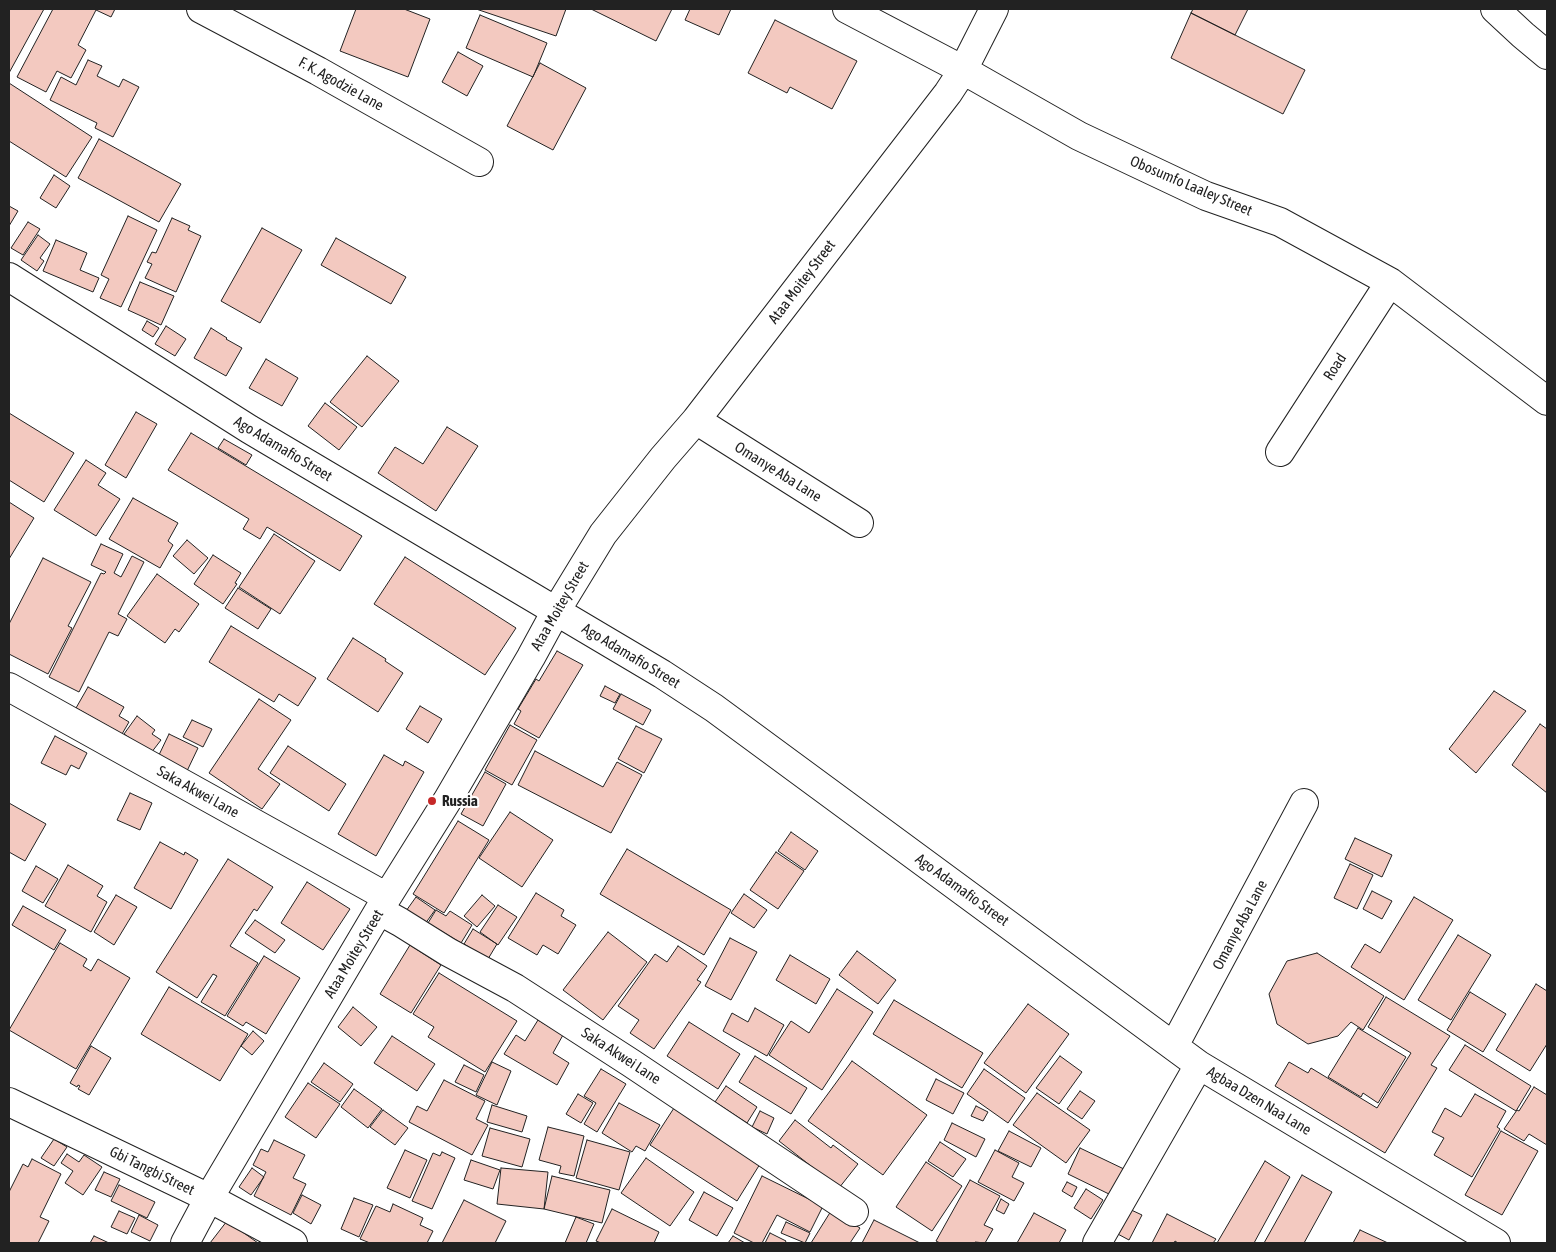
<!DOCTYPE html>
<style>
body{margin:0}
#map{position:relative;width:1556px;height:1252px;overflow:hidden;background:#fff;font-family:"Asap Condensed",sans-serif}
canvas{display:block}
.frame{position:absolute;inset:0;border:10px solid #222;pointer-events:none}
</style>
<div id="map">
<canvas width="1556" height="1252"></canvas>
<div class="frame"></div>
</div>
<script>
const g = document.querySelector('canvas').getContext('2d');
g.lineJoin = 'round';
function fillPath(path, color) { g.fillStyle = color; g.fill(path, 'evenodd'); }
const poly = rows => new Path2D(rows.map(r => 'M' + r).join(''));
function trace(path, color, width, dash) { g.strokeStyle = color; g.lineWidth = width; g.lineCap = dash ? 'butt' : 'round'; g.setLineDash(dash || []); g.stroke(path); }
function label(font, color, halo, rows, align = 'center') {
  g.font = font + ' "Asap Condensed",sans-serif'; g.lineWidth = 4; g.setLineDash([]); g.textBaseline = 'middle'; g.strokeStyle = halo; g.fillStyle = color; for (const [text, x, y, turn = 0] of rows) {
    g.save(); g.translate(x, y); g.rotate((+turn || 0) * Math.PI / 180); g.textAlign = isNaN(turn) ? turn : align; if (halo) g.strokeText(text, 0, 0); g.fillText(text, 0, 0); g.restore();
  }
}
const building = poly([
 [9,9,44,9,9,73,9,9],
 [53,9,115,9,111,17,96,10,78,45,86,50,71,78,57,71,46,92,17,77,53,9],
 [356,9,404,9,430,19,408,77,340,51,356,9],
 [476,9,566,9,556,36,476,9],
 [591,9,672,9,656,41,591,9],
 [690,9,731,9,719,35,685,20,690,9],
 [1193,9,1248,9,1235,35,1191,13,1193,9],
 [1191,13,1305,70,1283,114,1171,58,1191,13],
 [480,15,547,43,533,77,466,48,480,15],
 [775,20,857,61,832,109,790,87,787,93,748,73,775,20],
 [458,52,483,66,467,96,442,82,458,52],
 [88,60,102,66,97,76,119,87,123,79,139,87,113,137,95,128,97,123,50,100,61,77,76,85,88,60],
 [540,63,586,88,553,150,507,126,540,63],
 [9,83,92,137,66,177,9,141,9,83],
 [99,139,181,184,159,222,78,178,99,139],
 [54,175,70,186,56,208,40,198,54,175],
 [9,206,18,211,9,226,9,206],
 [128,216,157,230,121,307,100,298,109,279,101,275,128,216],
 [172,218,190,226,188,230,201,236,176,292,145,278,152,264,147,262,152,252,156,253,172,218],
 [28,222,40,229,23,255,11,248,28,222],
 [262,228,302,250,260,323,221,301,262,228],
 [38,235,50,244,40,258,44,261,37,271,21,260,38,235],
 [336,238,406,277,391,304,321,265,336,238],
 [56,240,87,253,80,270,99,278,93,292,43,271,56,240],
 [140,282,174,296,161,325,128,310,140,282],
 [147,321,159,328,153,337,142,330,147,321],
 [166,326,186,339,175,356,155,344,166,326],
 [211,328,227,338,226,339,242,348,226,376,194,358,211,328],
 [367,356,399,381,362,427,330,402,367,356],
 [266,359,298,378,282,406,249,388,266,359],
 [325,403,357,427,339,450,308,426,325,403],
 [136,412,157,424,126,478,105,465,136,412],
 [9,413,74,453,44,502,9,480,9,413],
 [447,427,478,446,436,511,378,473,395,447,423,464,447,427],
 [191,433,362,536,340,571,267,527,260,539,243,529,249,519,168,470,191,433],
 [224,439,252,455,246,465,218,448,224,439],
 [86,460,106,473,98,485,120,499,96,536,54,510,86,460],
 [133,498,178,523,168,541,173,545,160,568,109,539,133,498],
 [9,502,34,518,9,559,9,502],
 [274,534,315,561,280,614,239,587,274,534],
 [187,540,208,558,194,574,173,556,187,540],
 [101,544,123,554,114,573,121,577,132,556,144,562,118,614,127,619,118,636,109,632,79,692,49,677,101,573,104,574,106,572,91,565,101,544],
 [213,555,241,573,235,583,237,584,223,604,194,584,213,555],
 [405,557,516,628,485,675,374,604,405,557],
 [43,558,91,582,68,626,72,628,48,674,9,654,9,624,43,558],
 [157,574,199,604,179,632,175,629,165,643,127,616,157,574],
 [238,588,271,609,258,629,225,608,238,588],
 [231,626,316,678,298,706,279,694,274,702,209,662,231,626],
 [353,638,386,659,385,661,403,673,378,712,327,679,353,638],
 [557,651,583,665,539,738,514,724,521,711,518,709,536,679,539,681,557,651],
 [605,686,620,694,615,703,600,696,605,686],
 [88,687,124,707,119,716,129,722,122,734,76,708,88,687],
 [1494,691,1526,711,1476,773,1449,749,1494,691],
 [621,694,651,710,643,725,613,709,621,694],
 [259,699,291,720,258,769,280,784,262,809,209,773,259,699],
 [420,706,442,719,428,743,406,729,420,706],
 [137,716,155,730,152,734,161,740,151,753,124,734,137,716],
 [192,720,212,729,203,747,183,737,192,720],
 [1540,724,1547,729,1547,793,1512,765,1540,724],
 [510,725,537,740,512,785,485,770,510,725],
 [636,726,662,739,644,773,618,759,636,726],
 [169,734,198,748,187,771,158,757,169,734],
 [55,736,87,753,79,769,71,765,66,775,41,763,55,736],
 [288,746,346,784,329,811,270,773,288,746],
 [535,751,603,787,617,762,642,775,611,833,518,785,535,751],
 [384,755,403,766,405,761,424,772,376,856,338,834,384,755],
 [485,772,506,784,483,826,461,814,485,772],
 [130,793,152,803,140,830,117,820,130,793],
 [9,803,46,824,25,861,9,852,9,803],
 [510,812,553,840,522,887,479,858,510,812],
 [458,821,489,840,444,913,413,894,458,821],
 [791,832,818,851,805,870,778,851,791,832],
 [1355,838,1392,855,1382,877,1345,859,1355,838],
 [160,842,184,855,185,852,198,860,171,909,134,888,160,842],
 [627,849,731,910,704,955,600,894,627,849],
 [776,852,804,871,778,909,750,890,776,852],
 [228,859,273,887,257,911,254,909,230,946,258,963,225,1016,201,1002,217,976,213,974,197,998,156,972,228,859],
 [1350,864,1373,875,1357,909,1334,898,1350,864],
 [68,865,103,886,97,896,107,902,91,932,45,906,68,865],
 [36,866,58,879,43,903,22,891,36,866],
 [307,882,350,909,323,950,281,923,307,882],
 [1372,891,1392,901,1382,919,1363,909,1372,891],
 [536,893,564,910,561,916,576,925,558,954,543,945,537,955,508,938,536,893],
 [744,894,767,910,754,928,731,913,744,894],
 [116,895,137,907,114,945,94,932,116,895],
 [482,895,495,906,477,927,464,916,482,895],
 [416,897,435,910,425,924,406,911,416,897],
 [1414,897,1453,920,1404,1000,1351,967,1365,944,1380,953,1414,897],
 [498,905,517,917,498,945,480,932,498,905],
 [23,906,66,930,54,950,12,925,23,906],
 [436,910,446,916,450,911,472,925,461,943,428,923,436,910],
 [255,920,285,940,275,953,245,933,255,920],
 [473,929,497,944,488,959,464,944,473,929],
 [608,932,647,962,603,1020,563,990,608,932],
 [1458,935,1491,955,1451,1020,1418,1000,1458,935],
 [730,938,757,952,731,1000,705,986,730,938],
 [60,943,87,959,83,966,91,971,98,959,130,978,76,1069,9,1030,60,943],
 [410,945,441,965,411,1013,380,994,410,945],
 [678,946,707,966,697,980,701,982,654,1049,630,1033,639,1020,618,1006,655,954,667,962,678,946],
 [857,951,896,980,878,1004,839,975,857,951],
 [1317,953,1384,996,1363,1030,1351,1022,1338,1036,1308,1044,1277,1024,1269,994,1287,961,1317,953],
 [790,955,830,979,816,1004,776,980,790,955],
 [264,956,300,978,266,1034,246,1022,243,1026,227,1016,264,956],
 [439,973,517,1021,485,1072,428,1037,434,1027,413,1014,439,973],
 [1536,984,1547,991,1547,1044,1530,1071,1496,1050,1536,984],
 [169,987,248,1034,220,1081,141,1034,169,987],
 [837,989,873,1012,822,1090,769,1055,791,1021,809,1033,837,989],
 [1470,992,1506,1014,1483,1052,1447,1030,1470,992],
 [1386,997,1450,1036,1431,1065,1437,1068,1385,1153,1275,1086,1289,1062,1308,1073,1311,1068,1377,1108,1411,1053,1368,1027,1386,997],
 [894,1000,983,1053,962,1088,873,1034,894,1000],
 [1028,1004,1069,1034,1026,1093,984,1063,1028,1004],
 [353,1007,377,1027,361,1046,338,1027,353,1007],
 [755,1008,784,1025,767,1056,723,1031,732,1013,748,1022,755,1008],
 [538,1020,563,1035,553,1053,569,1063,557,1085,504,1054,516,1035,525,1041,538,1020],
 [689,1022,740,1054,718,1089,667,1056,689,1022],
 [1358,1028,1406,1057,1378,1103,1363,1093,1361,1097,1328,1077,1358,1028],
 [253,1031,264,1041,252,1055,241,1046,253,1031],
 [392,1036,435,1064,417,1091,374,1063,392,1036],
 [1465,1045,1531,1086,1516,1111,1449,1070,1465,1045],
 [91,1046,111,1058,89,1095,78,1089,80,1086,78,1085,77,1087,70,1083,91,1046],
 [755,1056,807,1088,791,1114,739,1082,755,1056],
 [1060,1056,1082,1072,1059,1104,1036,1088,1060,1056],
 [852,1061,927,1115,883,1175,808,1121,852,1061],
 [492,1062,511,1071,497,1105,476,1095,492,1062],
 [324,1063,353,1084,340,1102,311,1082,324,1063],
 [464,1065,484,1075,476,1092,455,1082,464,1065],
 [601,1069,626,1084,597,1132,584,1124,596,1103,584,1096,601,1069],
 [984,1069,1025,1098,1008,1123,967,1094,984,1069],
 [936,1079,964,1093,953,1114,926,1100,936,1079],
 [444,1080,485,1101,476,1119,488,1125,472,1155,409,1122,417,1106,427,1111,444,1080],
 [308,1083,340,1104,316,1138,285,1117,308,1083],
 [726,1086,757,1107,747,1123,715,1102,726,1086],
 [1534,1087,1547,1095,1547,1145,1529,1134,1524,1141,1504,1129,1517,1110,1519,1111,1534,1087],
 [354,1089,382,1109,368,1128,341,1107,354,1089],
 [1080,1091,1095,1101,1082,1119,1067,1109,1080,1091],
 [1037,1093,1090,1130,1066,1163,1013,1125,1037,1093],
 [578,1094,593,1103,581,1123,566,1114,578,1094],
 [1475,1094,1506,1111,1497,1127,1500,1129,1472,1177,1434,1155,1444,1138,1432,1132,1445,1108,1461,1117,1475,1094],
 [619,1103,660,1125,645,1151,636,1146,632,1152,602,1133,619,1103],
 [492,1105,527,1116,522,1132,487,1122,492,1105],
 [976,1106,988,1112,983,1121,971,1116,976,1106],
 [674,1108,760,1164,737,1201,650,1145,674,1108],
 [383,1110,408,1128,395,1145,370,1127,383,1110],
 [760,1111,774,1118,767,1134,752,1127,760,1111],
 [795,1120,831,1148,833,1145,858,1164,839,1188,779,1141,795,1120],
 [952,1123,985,1139,976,1157,944,1140,952,1123],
 [548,1127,584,1136,574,1176,559,1173,561,1166,539,1160,548,1127],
 [490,1128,530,1139,522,1167,482,1156,490,1128],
 [1009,1131,1041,1148,1031,1167,998,1151,1009,1131],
 [1501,1131,1538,1151,1502,1215,1465,1195,1501,1131],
 [54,1139,67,1147,54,1166,41,1158,54,1139],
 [274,1140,305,1155,293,1178,306,1184,291,1215,254,1196,266,1172,253,1165,261,1149,268,1152,274,1140],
 [587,1140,630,1152,619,1190,576,1178,587,1140],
 [940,1142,966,1159,953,1177,928,1161,940,1142],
 [1080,1148,1126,1170,1113,1196,1068,1174,1080,1148],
 [405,1150,427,1160,410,1198,387,1188,405,1150],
 [995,1150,1019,1163,1012,1177,1024,1183,1014,1201,978,1182,995,1150],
 [442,1152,455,1158,432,1209,412,1201,433,1153,440,1156,442,1152],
 [67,1154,79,1162,84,1155,102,1167,83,1195,65,1183,73,1171,61,1163,67,1154],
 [646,1158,694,1192,670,1226,621,1193,646,1158],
 [32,1159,61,1174,40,1217,49,1221,38,1243,9,1243,9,1192,23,1164,28,1167,32,1159],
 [471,1160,500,1170,493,1189,464,1180,471,1160],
 [1265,1161,1290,1177,1254,1243,1217,1243,1265,1161],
 [926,1162,962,1186,932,1231,896,1207,926,1162],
 [252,1168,264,1177,251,1195,239,1187,252,1168],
 [501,1168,548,1172,544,1209,497,1204,501,1168],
 [104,1172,120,1179,111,1197,95,1190,104,1172],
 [1302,1175,1332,1192,1304,1243,1264,1243,1302,1175],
 [552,1176,610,1190,602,1223,544,1209,552,1176],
 [762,1176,823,1206,810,1232,777,1215,762,1243,754,1243,734,1233,762,1176],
 [970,1180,1000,1196,984,1225,993,1229,985,1243,975,1242,974,1243,940,1243,936,1241,970,1180],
 [1067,1182,1077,1187,1072,1197,1062,1191,1067,1182],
 [119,1185,155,1202,147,1218,111,1201,119,1185],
 [1086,1189,1103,1200,1091,1219,1074,1208,1086,1189],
 [704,1192,733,1208,717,1236,689,1220,704,1192],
 [302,1195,321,1205,311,1224,293,1213,302,1195],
 [354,1198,373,1205,359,1237,341,1229,354,1198],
 [1001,1199,1009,1204,1004,1214,996,1210,1001,1199],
 [464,1200,506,1221,495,1243,442,1243,464,1200],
 [393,1204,423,1218,420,1225,433,1231,427,1243,370,1243,360,1239,376,1206,390,1212,393,1204],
 [1127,1208,1142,1215,1129,1240,1114,1232,1127,1208],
 [612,1209,659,1232,654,1243,601,1243,596,1241,612,1209],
 [119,1211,135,1218,127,1234,111,1227,119,1211],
 [831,1211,860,1228,850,1243,811,1243,831,1211],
 [1034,1213,1066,1230,1059,1243,1017,1243,1034,1213],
 [1167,1214,1216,1239,1213,1243,1178,1243,1175,1241,1174,1243,1152,1243,1167,1214],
 [139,1215,158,1225,150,1241,131,1232,139,1215],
 [576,1217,594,1224,586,1243,565,1243,576,1217],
 [874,1220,920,1243,862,1243,874,1220],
 [227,1221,258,1243,210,1243,227,1221],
 [786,1222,810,1233,805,1243,781,1233,786,1222],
 [1360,1230,1388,1243,1353,1243,1360,1230],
 [770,1233,786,1241,785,1243,765,1243,770,1233],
 [94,1236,109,1243,90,1243,94,1236],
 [733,1236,745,1243,728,1243,733,1236]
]);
const street = poly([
 [201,9,318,71,479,162],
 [847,9,963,70,1079,136,1206,196,1280,222,1390,282,1547,401],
 [1495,9,1523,35,1547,55],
 [9,277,249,429,662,674,714,708,1199,1065,1496,1243],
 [696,420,859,523],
 [1280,452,1390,282],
 [9,687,387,897],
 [380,911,400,922,448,952,515,988,631,1063,854,1212],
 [1174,1046,1304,803],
 [9,1102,209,1198,293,1243],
 [185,1243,209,1198,387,897,447,801,531,657,556,611,603,534,663,458,696,420,948,93,963,70,994,9],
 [1097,1243,1199,1065]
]);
const markers = [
 [432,801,5,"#c62828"]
];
const streetNames = [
 ["F. K. Agodzie Lane",341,84,29],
 ["Obosumfo Laaley Street",1191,186,23],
 ["Ataa Moitey Street",802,282,-53],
 ["Road",1335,367,-57],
 ["Ago Adamafio Street",283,449,31],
 ["Omanye Aba Lane",778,472,32],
 ["Ataa Moitey Street",560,606,-60],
 ["Ago Adamafio Street",631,656,31],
 ["Saka Akwei Lane",198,792,29],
 ["Ago Adamafio Street",962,890,36],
 ["Omanye Aba Lane",1240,925,-62],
 ["Ataa Moitey Street",354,954,-59],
 ["Saka Akwei Lane",621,1056,33],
 ["Agbaa Dzen Naa Lane",1259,1101,31],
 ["Gbi Tangbi Street",152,1171,26]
];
const poiNames = [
 ["Russia",442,801]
];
fillPath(building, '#f3c9c0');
trace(building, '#222', 1);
trace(street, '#222', 30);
trace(street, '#fff', 28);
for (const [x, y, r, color] of markers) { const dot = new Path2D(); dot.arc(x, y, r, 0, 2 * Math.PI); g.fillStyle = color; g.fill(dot); trace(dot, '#fff', 2); }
label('15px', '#222', '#fff', streetNames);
label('bold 15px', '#222', '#fff', poiNames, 'left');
</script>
